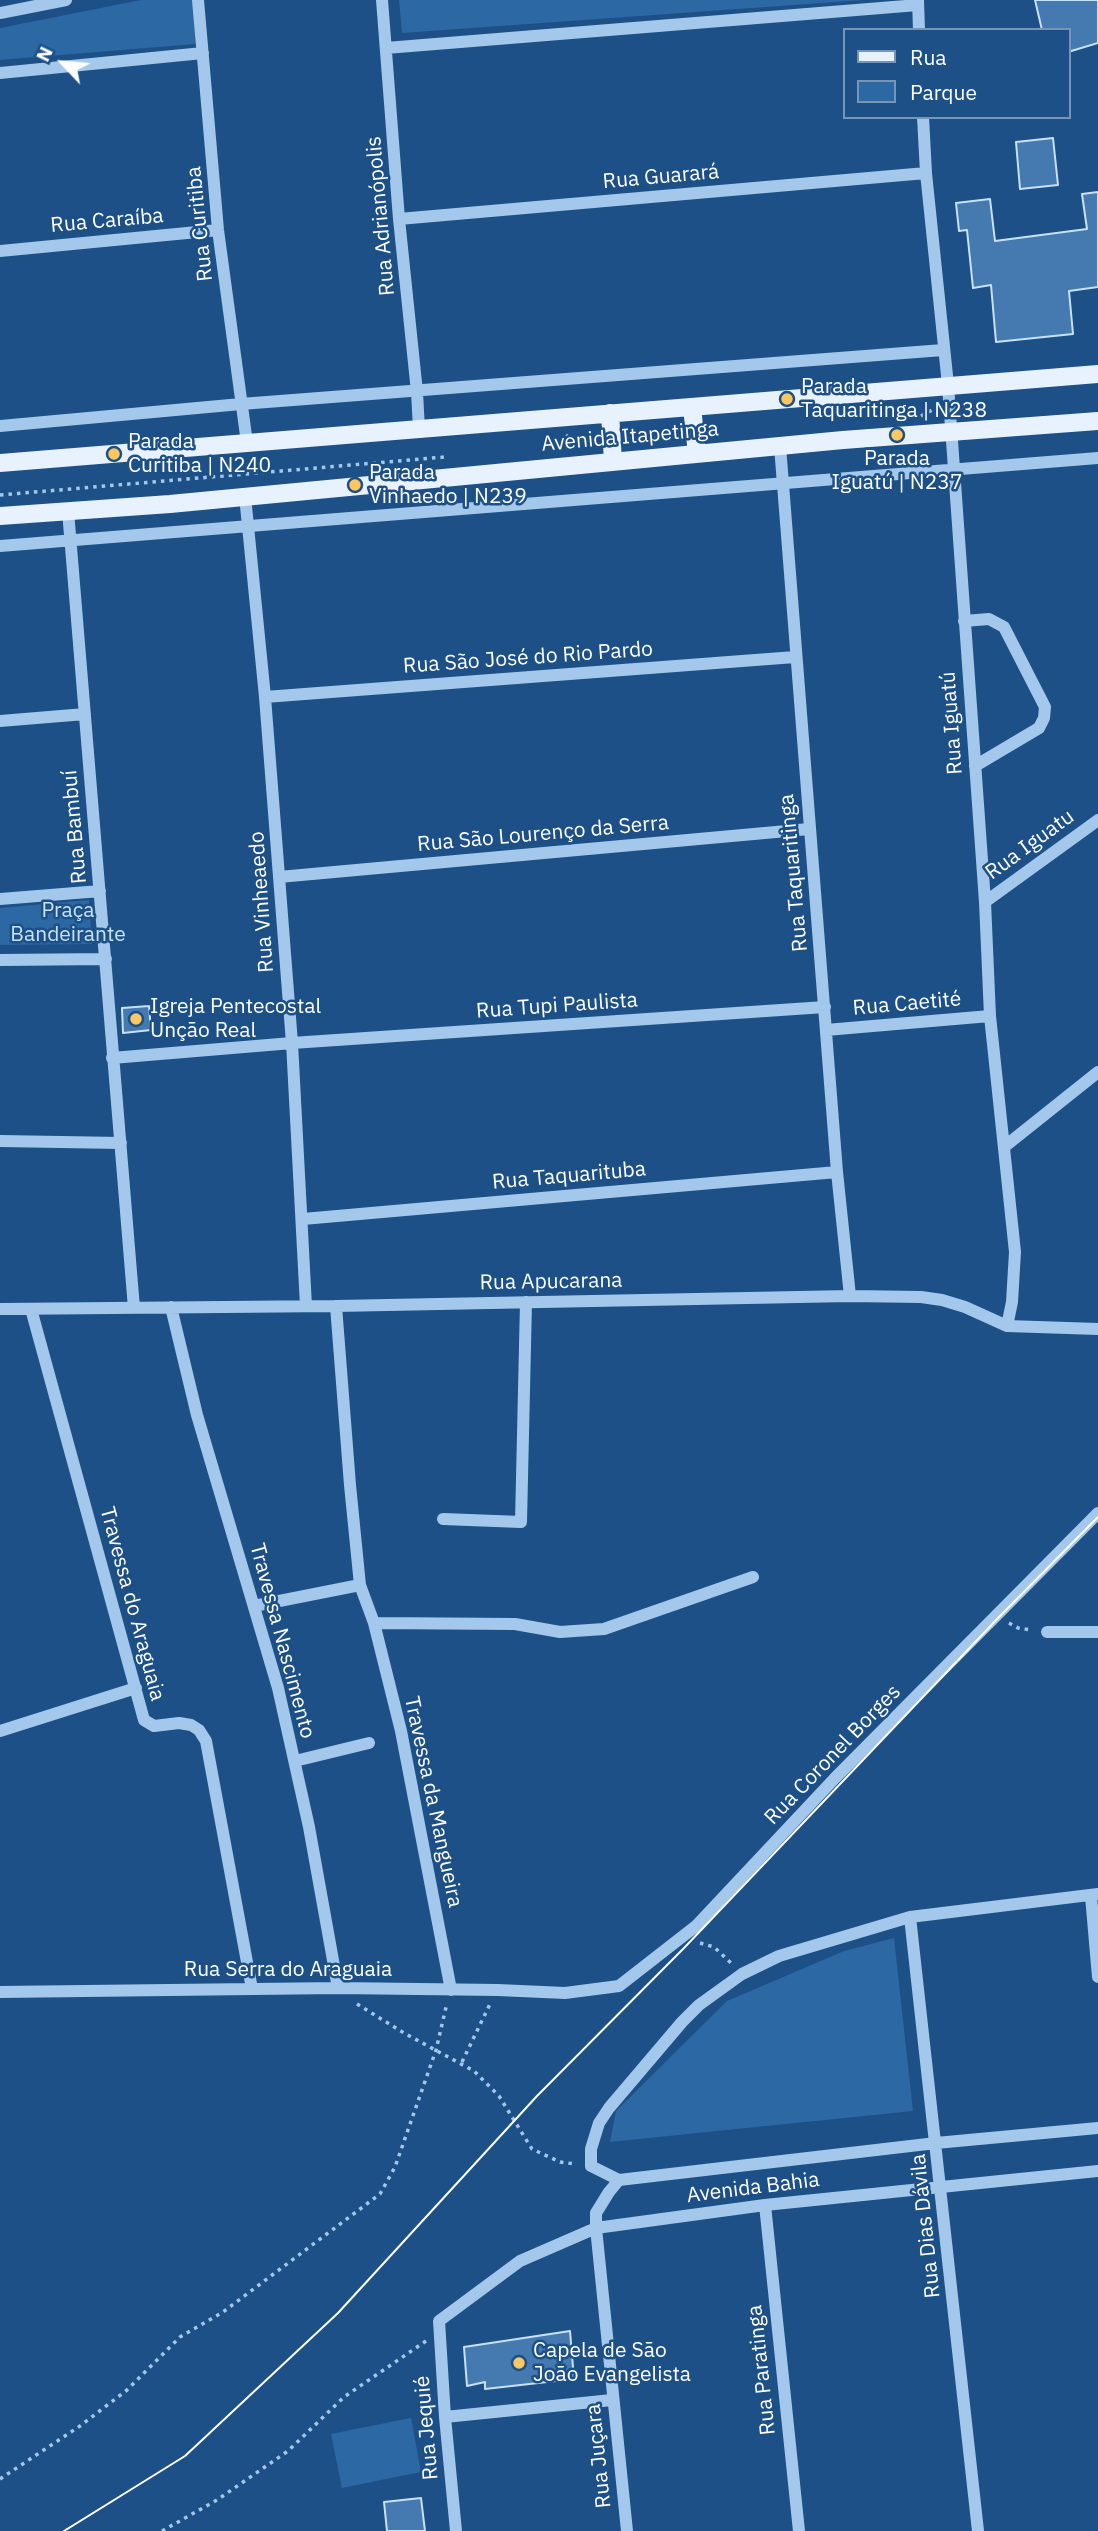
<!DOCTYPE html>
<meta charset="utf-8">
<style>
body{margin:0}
#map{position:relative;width:1098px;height:2531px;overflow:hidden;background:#1c5086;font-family:"IBM Plex Sans",sans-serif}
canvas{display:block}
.legend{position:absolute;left:843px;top:28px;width:228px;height:91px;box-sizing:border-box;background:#1c5086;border:2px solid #7796b6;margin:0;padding:9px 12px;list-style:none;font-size:21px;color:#fff}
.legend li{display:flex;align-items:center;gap:14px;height:35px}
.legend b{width:35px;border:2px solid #7796b6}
.north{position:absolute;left:28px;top:28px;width:70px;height:70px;-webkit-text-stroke:5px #1c5086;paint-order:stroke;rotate:296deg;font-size:19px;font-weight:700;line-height:28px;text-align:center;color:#fff}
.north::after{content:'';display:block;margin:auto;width:24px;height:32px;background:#fff;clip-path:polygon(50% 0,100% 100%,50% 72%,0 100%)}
</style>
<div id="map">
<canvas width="1098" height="2531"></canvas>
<ul class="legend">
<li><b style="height:9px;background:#e8f2ff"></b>Rua</li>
<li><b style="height:19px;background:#2c68a3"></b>Parque</li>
</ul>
<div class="north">N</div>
</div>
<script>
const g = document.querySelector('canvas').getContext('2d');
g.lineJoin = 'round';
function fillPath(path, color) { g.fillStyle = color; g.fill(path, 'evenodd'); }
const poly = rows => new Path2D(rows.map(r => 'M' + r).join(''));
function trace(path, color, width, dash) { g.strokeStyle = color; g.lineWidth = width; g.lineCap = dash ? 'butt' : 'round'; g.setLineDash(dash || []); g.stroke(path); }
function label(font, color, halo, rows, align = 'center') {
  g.font = font + ' "IBM Plex Sans",sans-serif'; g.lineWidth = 5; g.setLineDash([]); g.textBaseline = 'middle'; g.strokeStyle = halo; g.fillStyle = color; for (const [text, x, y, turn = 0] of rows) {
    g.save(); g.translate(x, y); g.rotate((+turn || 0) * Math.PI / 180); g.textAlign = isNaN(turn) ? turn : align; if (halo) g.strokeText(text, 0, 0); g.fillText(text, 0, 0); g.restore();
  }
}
const green = poly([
 [141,0,194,0,195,44,0,60,0,28],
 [399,0,864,0,402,33],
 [89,900,92,944,0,945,0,908],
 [894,1938,913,2111,610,2142,616,2111,727,2001,844,1951],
 [411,2418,421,2472,342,2488,331,2434]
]);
const building = poly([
 [1035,0,1098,0,1098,43,1068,52,1068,30,1042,30,1035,0],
 [1053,138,1058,185,1020,189,1016,142,1053,138],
 [1098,192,1098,287,1069,291,1073,334,996,342,991,285,973,288,967,230,959,231,956,203,990,199,995,241,1087,229,1082,194,1098,192],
 [149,1006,151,1030,123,1033,122,1008,149,1006],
 [570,2331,574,2379,485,2389,485,2382,467,2386,464,2347,570,2331],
 [421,2498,425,2531,387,2531,384,2502,421,2498]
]);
const path = poly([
 [964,406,988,409],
 [921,416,936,408],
 [566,435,577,446],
 [655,439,667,428],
 [0,495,445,457],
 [1009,1623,1018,1628,1031,1630],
 [700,1943,714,1947,731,1963],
 [357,2004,404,2033,474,2071,499,2096,532,2149,560,2162,575,2164],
 [462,2062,490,2004],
 [0,2479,80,2426,127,2390,180,2337,223,2312,380,2194,395,2167,436,2050,447,2003],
 [162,2531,217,2500,288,2451,344,2397,426,2341]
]);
const minor = poly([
 [198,0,218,230,247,443],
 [382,0,399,219,417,392,419,429],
 [918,0,919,30],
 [0,13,66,0],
 [386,48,918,5],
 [0,73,203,53],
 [923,117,926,173,948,385,985,902,990,1016,1015,1252,1012,1302,1007,1326],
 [399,219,926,173],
 [0,251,218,230],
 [0,426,241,404,943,350],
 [780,446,837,1172,850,1296],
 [245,496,265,697,292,1043,306,1306],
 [68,511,134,1308],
 [0,546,1098,458],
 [964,621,989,619,1004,627,1045,707,1044,718,1039,728,975,766],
 [265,697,795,657],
 [0,721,85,714],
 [279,877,809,829],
 [0,899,100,891],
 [985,902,1098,820],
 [0,960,106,959],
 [826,1030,990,1016],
 [112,1058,292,1043,825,1007],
 [0,1141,121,1143],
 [1004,1147,1098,1072],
 [303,1219,837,1172],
 [336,1306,350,1485,360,1585,374,1623,401,1731,451,1990],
 [171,1307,197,1415,278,1688,309,1827,338,1988],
 [0,1309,336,1306,850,1296,921,1297,942,1300,965,1307,1007,1326,1098,1329],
 [31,1309,144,1720,154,1726,179,1723,191,1725,199,1730,206,1741,252,1989],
 [443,1519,521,1522,526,1302],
 [254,1606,360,1585],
 [374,1623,515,1624,560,1632,604,1629,753,1577],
 [1047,1632,1098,1632],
 [0,1731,136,1688],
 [295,1761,369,1743],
 [1091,1896,1098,1977],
 [910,1917,978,2531],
 [0,1992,338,1988,498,1990,565,1993,619,1986,696,1926,835,1778,1098,1513],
 [619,2180,591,2166,591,2149,599,2123,609,2108,682,2022,699,2005,742,1974,779,1956,910,1917,1098,1894],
 [619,2180,936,2143,1098,2128],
 [619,2180,609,2192,596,2213,596,2228,627,2531],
 [765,2205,799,2531],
 [445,2417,612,2400],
 [456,2531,445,2417,439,2321,520,2261,596,2228,765,2205,1098,2171]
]);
const major = poly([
 [692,407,697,454],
 [610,413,613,461],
 [0,463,1098,374],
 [0,516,170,504,843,440,1098,421]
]);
const tram = poly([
 [64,2531,185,2456,338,2313,537,2096,684,1948,1000,1616,1098,1517]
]);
const markers = [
 [787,399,7,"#fcc661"],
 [897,435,7,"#fcc661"],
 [114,454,7,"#fcc661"],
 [355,485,7,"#fcc661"],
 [136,1019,7,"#fcc661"],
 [519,2363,7,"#fcc661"]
];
const streetNames = [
 ["Rua Guarará",661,177,-5],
 ["Rua Adrianópolis",381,216,-95],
 ["Rua Caraíba",107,221,-5],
 ["Rua Curitiba",200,224,-96],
 ["Avenida Itapetinga",630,437,-5],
 ["Rua São José do Rio Pardo",528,658,-4],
 ["Rua Iguatú",952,723,-94],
 ["Rua Bambuí",75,827,-95],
 ["Rua São Lourenço da Serra",543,834,-5],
 ["Rua Iguatu",1030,845,-36],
 ["Rua Taquaritinga",794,873,-95],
 ["Rua Vinheaedo",262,902,-94],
 ["Rua Caetité",907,1004,-5],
 ["Rua Tupi Paulista",557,1006,-4],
 ["Rua Taquarituba",569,1176,-5],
 ["Rua Apucarana",551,1282,-1],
 ["Travessa do Araguaia",132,1604,75],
 ["Travessa Nascimento",282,1641,75],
 ["Rua Coronel Borges",833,1755,-46],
 ["Travessa da Mangueira",433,1802,78],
 ["Rua Serra do Araguaia",288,1970],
 ["Avenida Bahia",753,2188,-7],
 ["Rua Dias Dávila",926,2226,-96],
 ["Rua Paratinga",762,2370,-96],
 ["Rua Jequié",427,2428,-95],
 ["Rua Juçara",599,2456,-96]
];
const poiNames = [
 ["Parada",801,387],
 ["Taquaritinga | N238",801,411],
 ["Parada",128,442],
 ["Curitiba | N240",128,466],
 ["Parada",897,459,"center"],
 ["Iguatú | N237",897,483,"center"],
 ["Parada",369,473],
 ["Vinhaedo | N239",369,497],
 ["Igreja Pentecostal",150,1007],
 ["Unção Real",150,1031],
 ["Capela de São",533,2351],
 ["João Evangelista",533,2375]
];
const parkNames = [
 ["Praça",68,911],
 ["Bandeirante",68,935]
];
fillPath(green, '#2c68a3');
fillPath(building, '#447aaf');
trace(building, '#c8e1f8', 2);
trace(path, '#a3c8eb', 3.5, [3.5, 5]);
trace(minor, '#a3c8eb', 12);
trace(major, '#e8f2ff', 18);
trace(tram, '#fff', 2);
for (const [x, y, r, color] of markers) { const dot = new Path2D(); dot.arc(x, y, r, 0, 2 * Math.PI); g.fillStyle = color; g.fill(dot); trace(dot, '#1c5086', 2.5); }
label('21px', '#fff', '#1c5086', streetNames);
label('21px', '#fff', '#1c5086', poiNames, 'left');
label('21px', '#c8e1f8', '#1c5086', parkNames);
</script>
